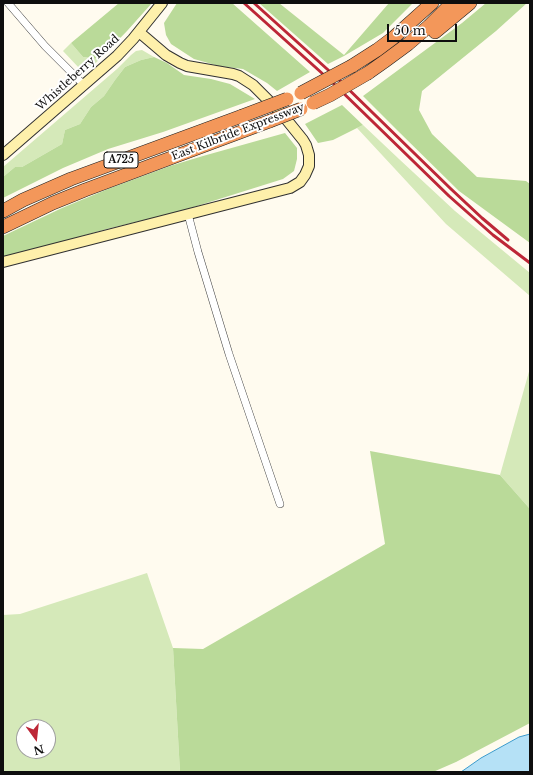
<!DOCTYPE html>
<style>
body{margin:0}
#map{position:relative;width:533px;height:775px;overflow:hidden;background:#fffbef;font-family:"Libre Baskerville",serif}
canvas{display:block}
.frame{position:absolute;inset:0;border:4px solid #0e0e0e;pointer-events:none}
.north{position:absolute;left:16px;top:719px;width:40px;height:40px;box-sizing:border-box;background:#fff;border:1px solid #9f9f9f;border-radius:50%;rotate:165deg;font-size:11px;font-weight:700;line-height:16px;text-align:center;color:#0e0e0e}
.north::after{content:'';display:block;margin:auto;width:14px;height:18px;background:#bd2737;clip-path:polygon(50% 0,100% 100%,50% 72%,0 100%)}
.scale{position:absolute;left:387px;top:24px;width:70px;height:18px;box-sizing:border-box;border:2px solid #0e0e0e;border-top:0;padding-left:5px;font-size:12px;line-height:14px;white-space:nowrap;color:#0e0e0e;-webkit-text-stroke:3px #fff;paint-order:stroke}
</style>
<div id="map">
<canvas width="533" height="775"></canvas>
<div class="frame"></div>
<div class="north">N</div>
<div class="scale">50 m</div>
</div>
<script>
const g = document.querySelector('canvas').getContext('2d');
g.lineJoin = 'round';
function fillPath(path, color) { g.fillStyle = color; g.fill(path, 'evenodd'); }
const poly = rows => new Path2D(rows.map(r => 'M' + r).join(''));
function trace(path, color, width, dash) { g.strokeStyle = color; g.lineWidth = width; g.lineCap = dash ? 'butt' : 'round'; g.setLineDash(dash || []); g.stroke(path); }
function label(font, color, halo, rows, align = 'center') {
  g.font = font + ' "Libre Baskerville",serif'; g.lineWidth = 4; g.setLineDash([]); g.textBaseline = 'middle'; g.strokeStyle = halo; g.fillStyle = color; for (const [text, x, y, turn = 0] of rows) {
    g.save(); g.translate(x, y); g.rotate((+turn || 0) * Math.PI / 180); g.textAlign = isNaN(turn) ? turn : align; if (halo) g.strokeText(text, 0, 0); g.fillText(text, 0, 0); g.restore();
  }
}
const green = poly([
 [71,43,83,57,100,59,89,69,84,70,80,69,63,51],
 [142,50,154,57,141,60,125,67,115,80,104,96,91,107,80,124,65,130,62,144,22,167,15,167,3,177,3,167,117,69,131,55,136,51],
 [363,125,399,159,455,211,530,273,530,296,446,224,357,128],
 [530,368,530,509,500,475],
 [147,573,173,648,180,772,3,772,3,615,20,614],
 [24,727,48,727,48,751,24,751]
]);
const forest = poly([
 [119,3,152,3,127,31,100,59,83,57,71,43],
 [177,3,232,3,310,72,277,91,267,83,243,69,219,66,194,59,171,44,166,35,164,23],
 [259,3,279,3,344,55,389,3,413,3,383,33,344,56,328,64],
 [486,3,527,3,496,31,422,91,419,110,432,134,477,177,526,181,530,184,530,243,459,191,399,132,363,96,462,23],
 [154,57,167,63,184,75,211,79,230,84,255,99,163,132,108,149,63,168,3,198,3,177,15,167,22,167,62,144,65,130,80,124,91,107,104,96,115,80,125,67,141,60],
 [342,105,363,125,333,140,318,143,305,124],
 [285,133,297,148,297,159,294,171,283,179,181,211,107,229,3,258,3,236,62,208,108,189,170,166,203,156],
 [370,451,500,475,530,509,530,723,456,762,433,772,180,772,173,648,203,649,385,544]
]);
const water = poly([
 [530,734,530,772,461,772,481,758,519,737,530,734]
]);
const street = poly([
 [8,3,45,46,84,85],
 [188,214,198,252,229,354,280,504]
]);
const secondary = poly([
 [3,155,117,56,133,39,162,3],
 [3,262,286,189,290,188,300,182,305,175,309,166,309,155,306,145,303,140,282,114,253,85,239,76,233,74,187,66,180,63,166,55,139,32]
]);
const highway = poly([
 [435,32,470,3],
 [352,66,377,50,393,38,432,3],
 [368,73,385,61,408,44,429,26,452,3],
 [3,211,23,200,71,179,242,116],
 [3,227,53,203,85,190,270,121]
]);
const rail = poly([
 [244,3,334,84,449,196,493,235,530,263],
 [254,3,337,78,451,189,482,218,508,240]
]);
const highwayBridge = poly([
 [301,93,352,66],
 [313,103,330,95,368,73],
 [242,116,287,99],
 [270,121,301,109]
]);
const shields = [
 [121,160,34]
];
const shieldNames = [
 ["A725",121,160]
];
const streetNames = [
 ["Whistleberry Road",78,73,-42],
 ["East Kilbride Expressway",238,132,-21]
];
fillPath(green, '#d5e9b9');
fillPath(forest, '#bada99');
fillPath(water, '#b5e1f6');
trace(water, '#3c9bcc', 1);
trace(street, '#414141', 8);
trace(secondary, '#303030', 12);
trace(highway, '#1f1f1f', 14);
trace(street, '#fff', 7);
trace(secondary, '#fef0ab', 10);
trace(highway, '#f3975a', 13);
trace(rail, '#bd2737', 3);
trace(highwayBridge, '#1f1f1f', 14, []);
trace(highwayBridge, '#f3975a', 13);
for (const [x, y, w] of shields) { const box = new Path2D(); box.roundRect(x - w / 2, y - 8, w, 16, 3); g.fillStyle = '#fff'; g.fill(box); trace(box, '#0e0e0e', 1); }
label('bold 10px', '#0e0e0e', null, shieldNames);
label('11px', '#0e0e0e', '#fff', streetNames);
</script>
